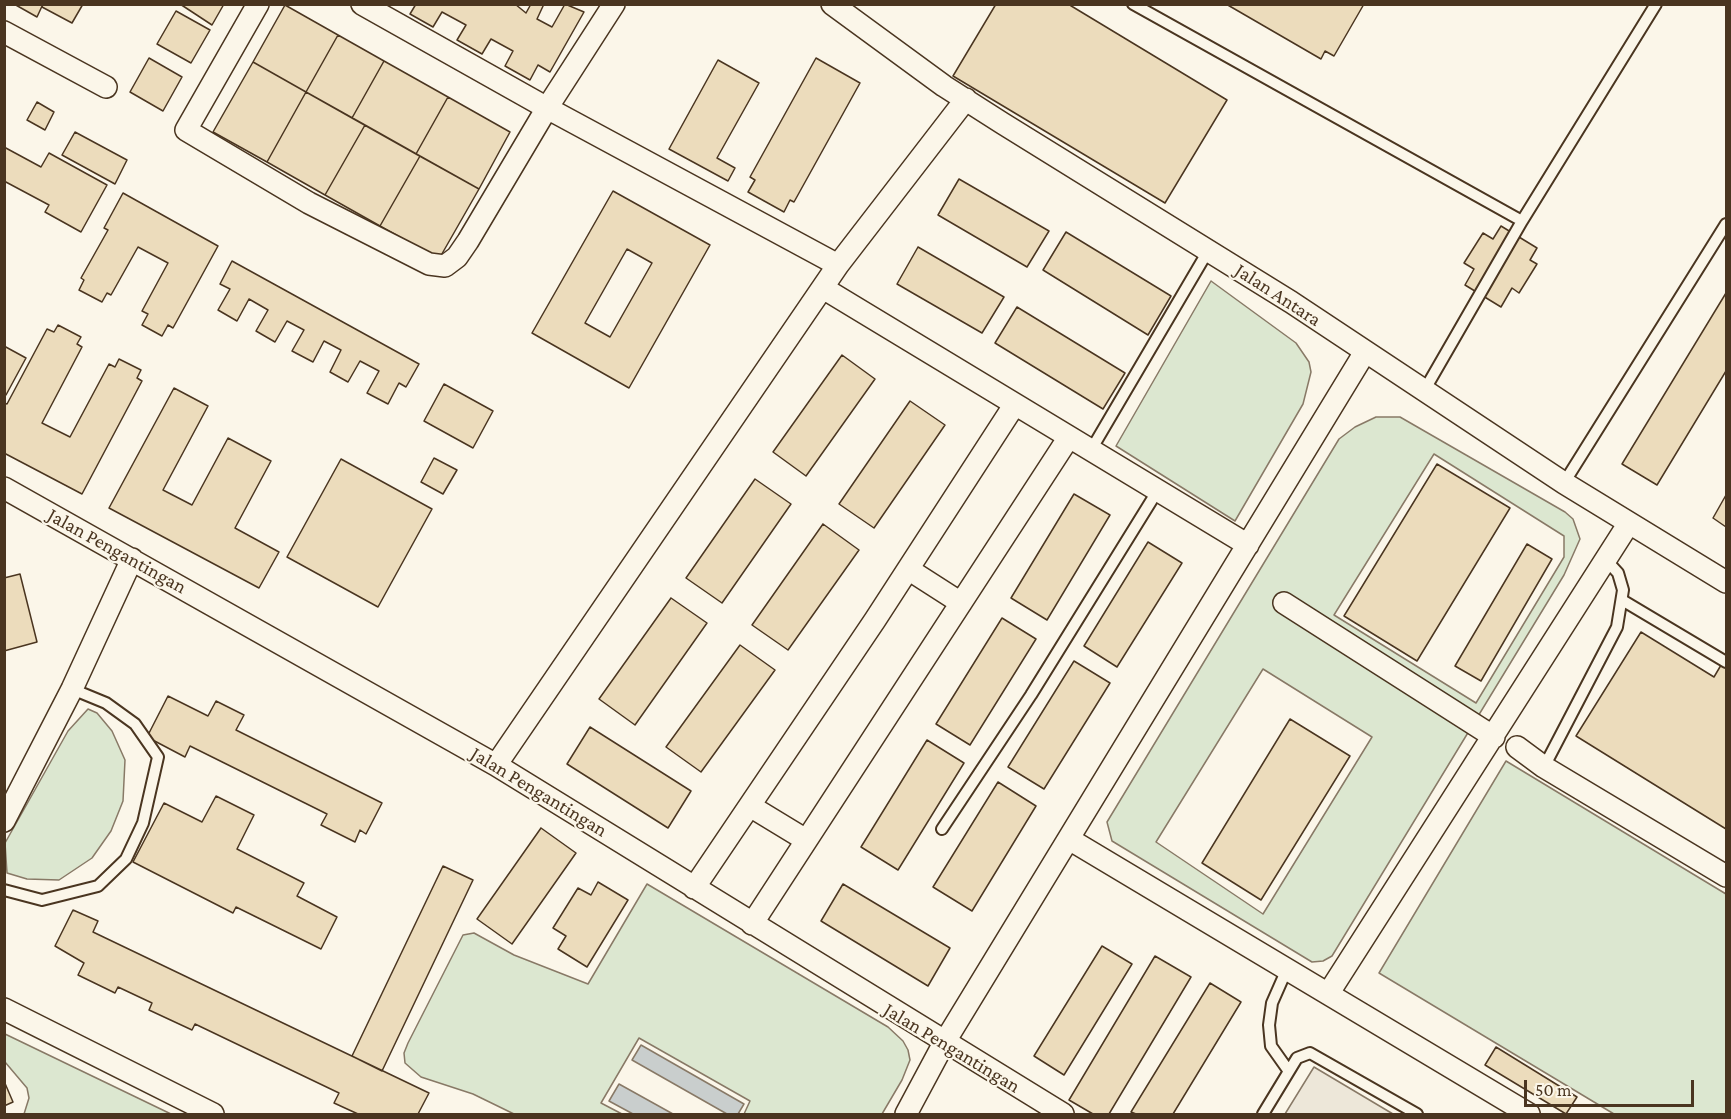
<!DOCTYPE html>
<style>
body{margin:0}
#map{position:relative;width:1731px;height:1119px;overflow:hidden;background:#fbf6e9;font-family:"Crimson Pro",serif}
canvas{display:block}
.frame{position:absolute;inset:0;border:6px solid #4a3520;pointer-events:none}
.scale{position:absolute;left:1524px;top:1080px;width:170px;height:27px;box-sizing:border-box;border:3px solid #4a3520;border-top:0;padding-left:8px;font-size:18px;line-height:21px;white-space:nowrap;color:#4a3520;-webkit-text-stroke:4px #fbf6e9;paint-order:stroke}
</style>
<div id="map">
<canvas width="1731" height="1119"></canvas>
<div class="frame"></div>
<div class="scale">50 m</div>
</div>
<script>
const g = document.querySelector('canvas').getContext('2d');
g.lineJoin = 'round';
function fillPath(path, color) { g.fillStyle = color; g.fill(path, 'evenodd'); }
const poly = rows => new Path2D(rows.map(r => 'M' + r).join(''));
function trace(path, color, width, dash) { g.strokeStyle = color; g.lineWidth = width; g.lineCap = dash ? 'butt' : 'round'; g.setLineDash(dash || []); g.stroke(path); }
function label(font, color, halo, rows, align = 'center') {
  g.font = font + ' "Crimson Pro",serif'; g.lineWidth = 4.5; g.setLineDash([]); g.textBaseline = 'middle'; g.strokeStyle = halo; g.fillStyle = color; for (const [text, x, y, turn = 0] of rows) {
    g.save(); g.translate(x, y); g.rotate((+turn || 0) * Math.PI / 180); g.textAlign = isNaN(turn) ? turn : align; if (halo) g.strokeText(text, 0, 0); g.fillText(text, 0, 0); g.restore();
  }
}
const green = poly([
 [1211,281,1296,343,1309,362,1311,372,1303,404,1235,521,1116,446,1211,281],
 [1376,417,1400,417,1565,512,1573,519,1580,539,1564,575,1332,956,1323,961,1312,962,1112,841,1107,822,1339,439,1355,427,1376,417],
 [1434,454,1564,536,1564,557,1476,703,1334,615,1434,454],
 [1263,669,1372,737,1263,914,1156,842,1263,669],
 [88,709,97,713,112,731,125,760,123,801,111,831,92,858,59,880,27,879,7,873,5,843,68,731,88,709],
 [1506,761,1726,894,1726,1114,1614,1114,1379,973,1506,761],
 [647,884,888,1027,903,1041,908,1050,910,1060,902,1080,882,1114,744,1114,750,1101,639,1038,601,1103,622,1114,514,1114,473,1094,421,1077,405,1063,404,1053,408,1043,463,935,474,933,514,955,588,984,647,884],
 [4,1034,5,1034,171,1114,24,1114,29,1098,27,1088,5,1062,4,1034]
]);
const parking = poly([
 [1314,1067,1393,1114,1285,1114,1314,1067]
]);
const water = poly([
 [641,1045,744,1104,738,1114,727,1114,632,1060,641,1045],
 [619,1084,673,1114,633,1114,609,1101,619,1084]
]);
const building = poly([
 [14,4,43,4,37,17,14,4],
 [43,4,83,4,72,23,42,7,43,4],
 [180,4,224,4,212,25,180,4],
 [416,4,515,4,526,13,531,4,544,4,537,19,552,27,565,4,584,12,550,72,538,65,530,80,505,66,513,51,491,39,482,54,457,40,466,25,442,12,433,27,410,14,416,4],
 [996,4,1068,4,1227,100,1165,203,953,76,996,4],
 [1226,4,1364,4,1334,56,1325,51,1321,59,1226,4],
 [285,5,338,35,306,92,253,62,285,5],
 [176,11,210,30,191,63,157,44,176,11],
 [338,35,384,61,352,118,306,92,338,35],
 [149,58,182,77,163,111,130,92,149,58],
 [816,58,860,83,794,202,790,200,784,212,748,192,755,180,750,177,816,58],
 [718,60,759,83,717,158,735,168,728,181,669,149,718,60],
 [384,61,448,97,416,154,352,118,384,61],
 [253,62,306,92,267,162,213,132,253,62],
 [306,92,365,125,325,195,267,162,306,92],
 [448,97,510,132,479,189,416,154,448,97],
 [37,102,54,112,45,130,27,120,37,102],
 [365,125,420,156,380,226,325,195,365,125],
 [75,132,127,160,115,184,62,155,75,132],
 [4,147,41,167,49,153,107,185,81,232,45,212,49,205,4,181,4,147],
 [420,156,479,189,439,259,380,226,420,156],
 [959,179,1049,231,1027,267,938,215,959,179],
 [613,191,710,245,629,388,532,333,613,191],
 [627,249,652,263,610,337,585,323,627,249],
 [123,193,218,246,173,328,168,325,162,336,142,325,148,314,142,311,168,263,138,247,111,295,107,293,102,302,79,290,84,280,81,278,108,230,104,228,123,193],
 [1501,226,1537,248,1530,260,1537,264,1519,293,1512,288,1501,307,1465,285,1474,269,1464,263,1483,233,1493,239,1501,226],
 [1066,232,1171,296,1148,335,1043,270,1066,232],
 [918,247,1004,297,982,333,897,284,918,247],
 [232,261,419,364,406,387,399,383,388,404,367,393,379,371,360,361,348,382,330,372,341,350,324,341,313,362,292,351,304,330,287,321,275,342,256,331,268,310,249,299,237,321,218,310,230,289,220,284,232,261],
 [1726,293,1726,371,1657,485,1622,464,1726,293],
 [1017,307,1125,373,1103,409,995,343,1017,307],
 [58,325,81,337,77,344,82,347,42,423,70,437,109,364,115,367,119,359,141,370,137,378,142,381,82,494,4,453,4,403,7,404,47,329,54,332,58,325],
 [4,346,26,358,6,395,4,394,4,346],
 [842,355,875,379,806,476,773,452,842,355],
 [444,384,493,411,473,448,424,421,444,384],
 [174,388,208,406,163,490,192,505,228,438,271,461,235,528,279,552,259,588,109,508,174,388],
 [910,401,945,425,874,528,839,504,910,401],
 [434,458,457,470,443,494,421,482,434,458],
 [341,459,432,509,378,607,287,557,341,459],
 [1437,464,1510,508,1417,661,1344,616,1437,464],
 [755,479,791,504,722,603,686,578,755,479],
 [1074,494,1110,515,1047,620,1011,598,1074,494],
 [1726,495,1726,527,1713,518,1726,495],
 [823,524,859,550,788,650,752,625,823,524],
 [1148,542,1182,563,1117,667,1084,646,1148,542],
 [1527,544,1552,559,1481,681,1455,666,1527,544],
 [20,574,37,642,4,651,4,578,20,574],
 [671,598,707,623,635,725,599,699,671,598],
 [1002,618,1036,639,970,745,936,724,1002,618],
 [1641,632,1714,677,1724,660,1726,662,1726,829,1576,736,1641,632],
 [740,645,775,670,701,772,666,747,740,645],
 [1074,661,1110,683,1044,789,1008,767,1074,661],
 [168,696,208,716,216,701,244,715,236,730,382,803,366,834,360,830,355,842,321,825,327,814,190,746,185,757,147,737,168,696],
 [1290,719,1350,756,1261,900,1202,863,1290,719],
 [590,727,691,791,668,828,567,764,590,727],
 [927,740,964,763,898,870,861,847,927,740],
 [998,782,1036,806,972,911,933,887,998,782],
 [216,796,254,815,237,849,304,883,297,896,337,917,321,949,236,907,233,913,133,862,164,803,202,822,216,796],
 [541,828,576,853,512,944,477,919,541,828],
 [443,866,473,880,382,1071,352,1056,443,866],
 [598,882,628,900,587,967,558,949,566,936,553,928,578,888,591,895,598,882],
 [843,884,950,948,928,986,821,921,843,884],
 [73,910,98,921,93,932,429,1093,418,1114,358,1114,334,1103,339,1093,195,1024,192,1030,149,1010,152,1003,118,987,115,993,78,975,84,963,55,946,73,910],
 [1102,946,1132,964,1064,1075,1034,1056,1102,946],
 [1155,956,1191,977,1109,1114,1093,1114,1069,1100,1155,956],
 [1210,983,1241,1002,1173,1114,1136,1114,1131,1112,1210,983],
 [1496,1047,1577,1097,1566,1114,1485,1065,1496,1047],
 [4,1081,13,1102,4,1106,4,1081]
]);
const lane = poly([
 [1133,4,1522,221],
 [1424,391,1522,221,1656,4],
 [1091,450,1208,251],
 [1564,483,1726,224],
 [1622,600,1726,662],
 [1544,767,1617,627,1623,590,1618,573,1606,560],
 [942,829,1031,695,1158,490],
 [4,890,42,900,98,886,126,859,143,823,158,757,135,724,106,703,72,689],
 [1287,969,1272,1003,1269,1025,1271,1046,1288,1070],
 [1263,1114,1297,1058,1310,1053,1417,1114]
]);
const street = poly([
 [258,4,186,130,309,203,429,264,445,266,457,257,468,241,547,108,362,4],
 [614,4,547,108,838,265,966,99],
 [832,4,944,86,1002,123,1291,302,1564,483,1726,582],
 [4,32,106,87],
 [823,288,1248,545],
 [4,488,496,765,1063,1114],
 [908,569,961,603],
 [1284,603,1494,737],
 [1517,747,1544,767,1726,876],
 [496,765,838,265],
 [750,806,806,840],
 [4,821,72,689,132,559],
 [1069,839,1529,1114],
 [694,888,875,620,1015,404],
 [752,924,1069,437],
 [1328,994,1629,523],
 [4,1009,213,1114],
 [906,1114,944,1043,1365,352]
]);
const streetNames = [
 ["Jalan Antara",1278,295,33],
 ["Jalan Pengantingan",117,551,29],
 ["Jalan Pengantingan",539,792,31],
 ["Jalan Pengantingan",952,1048,31]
];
fillPath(green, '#dce7d0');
trace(green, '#887966', 1.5);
fillPath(parking, '#ede7d9');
trace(parking, '#887966', 1.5);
fillPath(water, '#c9cecd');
trace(water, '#887966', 1.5);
fillPath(building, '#ecdcbc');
trace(building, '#4a3520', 1.5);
trace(lane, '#4a3520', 14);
trace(street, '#4a3520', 24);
trace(lane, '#fbf6e9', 10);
trace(street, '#fbf6e9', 21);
label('20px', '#4a3520', '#fbf6e9', streetNames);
</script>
